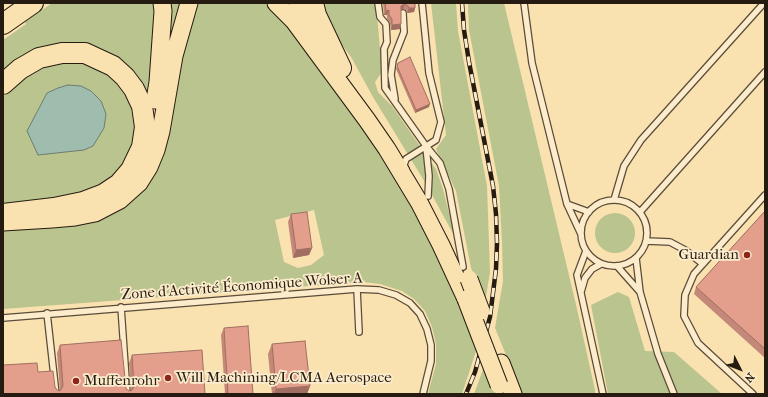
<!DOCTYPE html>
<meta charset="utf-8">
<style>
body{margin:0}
#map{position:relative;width:768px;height:397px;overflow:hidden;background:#fae1b0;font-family:"IM FELL French Canon",serif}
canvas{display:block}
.frame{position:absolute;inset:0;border:4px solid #251b11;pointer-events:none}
.north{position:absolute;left:720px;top:349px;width:40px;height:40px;-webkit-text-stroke:3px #fceccc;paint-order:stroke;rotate:132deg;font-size:11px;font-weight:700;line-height:16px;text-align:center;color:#251b11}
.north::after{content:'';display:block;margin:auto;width:14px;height:18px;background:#251b11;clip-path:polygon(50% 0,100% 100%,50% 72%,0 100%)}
</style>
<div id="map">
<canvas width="768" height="397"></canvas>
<div class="frame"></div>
<div class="north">N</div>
</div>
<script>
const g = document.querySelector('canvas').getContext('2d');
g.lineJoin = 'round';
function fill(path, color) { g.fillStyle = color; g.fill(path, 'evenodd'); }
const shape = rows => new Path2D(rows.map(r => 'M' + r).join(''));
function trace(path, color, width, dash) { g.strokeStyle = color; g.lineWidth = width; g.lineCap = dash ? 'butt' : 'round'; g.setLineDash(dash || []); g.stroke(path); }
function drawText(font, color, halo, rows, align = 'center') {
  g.font = font + ' "IM FELL French Canon",serif'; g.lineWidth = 3.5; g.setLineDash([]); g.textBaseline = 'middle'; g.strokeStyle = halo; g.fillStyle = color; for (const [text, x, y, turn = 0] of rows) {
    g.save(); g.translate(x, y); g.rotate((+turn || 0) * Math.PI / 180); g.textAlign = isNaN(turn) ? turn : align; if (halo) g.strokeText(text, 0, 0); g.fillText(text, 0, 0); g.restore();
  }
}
const green = shape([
 [52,3,153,3,155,10,148,99,83,48,3,79,3,40,26,24,25,22],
 [166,3,181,3,168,48],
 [194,3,267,3,278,14,364,122,414,205,478,345,462,394,428,394,436,364,436,344,432,327,425,311,414,299,402,291,380,284,363,282,3,309,3,227,125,203,180,52],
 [314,210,324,255,311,265,298,268,284,262,275,220],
 [319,3,376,3,382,72,375,82,378,92,392,106,436,169,443,189,455,237,426,184,373,97,351,57,335,36],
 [431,3,456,3,458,31,487,186,490,272,485,303,471,268,456,191,436,149,446,135],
 [468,3,504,3,577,309,595,390,595,394,522,394,495,328,503,281,502,242,499,186,469,30],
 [79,61,112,75,125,90,135,110,136,122,133,148,122,169,103,185,79,195,3,205,3,98,8,90,29,73,52,63],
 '595 233a20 20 0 1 1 40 0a20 20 0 1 1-40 0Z',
 [618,292,629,297,645,351,674,352,722,394,608,394,591,305],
 [485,364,497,394,474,394]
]);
const water = shape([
 [68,85,81,86,91,91,101,101,106,114,104,128,93,146,84,150,38,155,27,131,47,93,58,88,68,85]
]);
const lane = shape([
 [378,3,380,17,386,24,387,42,384,49,385,88,426,146,440,163,449,189,463,267],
 [524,3,532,63,567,204,581,234],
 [395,99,391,75,393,60,404,32,403,13],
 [426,147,429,176,428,196],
 [406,169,404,165,406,159,436,140,441,122,429,73,422,3],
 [614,200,624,166,641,140,764,3],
 '581 233a33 33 0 1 1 66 0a33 33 0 1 1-66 0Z',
 [567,204,589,212],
 [640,212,765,72],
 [647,241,670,242,685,250,703,264],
 [586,251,577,275,603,394],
 [636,258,640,292,658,354,674,394],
 [617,266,640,292],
 [357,289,359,332],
 [581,292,585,278,592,269,601,264],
 [121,307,127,394],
 [47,313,56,394],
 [3,318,357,289,379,290,396,295,410,303,420,314,427,329,431,345,431,361,423,394],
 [753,394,698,343,684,316,685,295,694,274,765,195]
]);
const primary = shape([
 [276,3,294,21,367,120,387,149,419,202,441,245,466,299],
 [298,3,319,36],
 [155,100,158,82,163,11,162,3],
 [3,222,52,219,75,217,95,213,120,200,139,183,149,167,156,150,161,131,174,56,189,3],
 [501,363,513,394]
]);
const highway = shape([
 [313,3,316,15,341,68],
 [3,24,33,3],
 [3,84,20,69,39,58,62,53,85,53,113,66,125,77,134,89,142,106,145,127,142,147,131,170,119,184,104,194,83,202,54,208,3,214]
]);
const rail = shape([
 [462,3,464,30,469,62,493,186,496,214,497,243,496,269,490,317,475,372,466,394]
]);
const primaryBridge = shape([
 [469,279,481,311],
 [466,299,499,385]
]);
const wall = shape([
 [383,3,415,3,415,8,414,12,407,13,406,10,403,9,401,10,401,24,400,29,391,30,390,23,387,19,387,15,384,15],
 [398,63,429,107,415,113,396,69],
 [765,211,765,358,694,294,696,287],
 [291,214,312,248,309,255,293,258,288,222],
 [224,328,253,394,225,394,221,335],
 [272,344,310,386,307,394,272,394,268,354],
 [60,345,126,387,126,389,130,391,131,390,129,363,132,355,205,394,3,394,38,372,55,387,57,390,60,391,57,353]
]);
const shadedWall = shape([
 [405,4,403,9,399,11,401,6],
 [409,8,415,8,414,12,407,13],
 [389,10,387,15,384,15,386,11],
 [401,24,400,29,391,30,392,25],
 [430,104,429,107,415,113,416,110],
 [312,248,309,255,293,258,296,250],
 [310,386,307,394,274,394,276,389]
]);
const building = shape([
 [385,3,415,3,415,8,409,8,408,6,405,4,401,6,401,24,392,25,392,19,389,15,389,10,386,11,385,3],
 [410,57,430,104,416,110,397,66,398,63,410,57],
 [765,211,765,349,696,287,765,211],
 [307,212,312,248,296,250,291,214,307,212],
 [248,326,253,394,228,394,224,328,248,326],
 [121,340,126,387,126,389,130,391,132,390,134,387,132,355,202,350,205,394,3,394,3,365,37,363,38,372,53,371,55,387,57,390,60,391,63,386,60,345,121,340],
 [305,341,310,386,276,389,272,344,305,341]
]);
const markers = [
 [747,255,4,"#8f2418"],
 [168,378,4,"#8f2418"],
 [76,381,4,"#8f2418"]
];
const poiNames = [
 ["Guardian",739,255,"right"],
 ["Will Machining/LCMA Aerospace",176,378],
 ["Muffenrohr",84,381]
];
const streetNames = [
 ["Zone d'Activité Économique Wolser A",242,287,-4]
];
fill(green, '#bac48e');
fill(water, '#9ebdae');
trace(water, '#6e7c6f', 1);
trace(lane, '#5a4c39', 8);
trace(primary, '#251b11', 19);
trace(highway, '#251b11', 22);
trace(lane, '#fceccc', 5.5);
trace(primary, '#fae1b0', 17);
trace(highway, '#fae1b0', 20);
trace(rail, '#251b11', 4.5);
trace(rail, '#fceccc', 3, [9]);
trace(primaryBridge, '#251b11', 19, []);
trace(primaryBridge, '#fae1b0', 17);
fill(wall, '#c48878');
fill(shadedWall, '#a06f62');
fill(building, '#e49e8c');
trace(building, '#a06f62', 1);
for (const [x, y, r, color] of markers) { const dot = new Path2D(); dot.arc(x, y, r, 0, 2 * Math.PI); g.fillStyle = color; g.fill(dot); trace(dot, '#fceccc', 1.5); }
drawText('15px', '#251b11', '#fceccc', poiNames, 'left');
drawText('15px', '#251b11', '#fceccc', streetNames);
</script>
